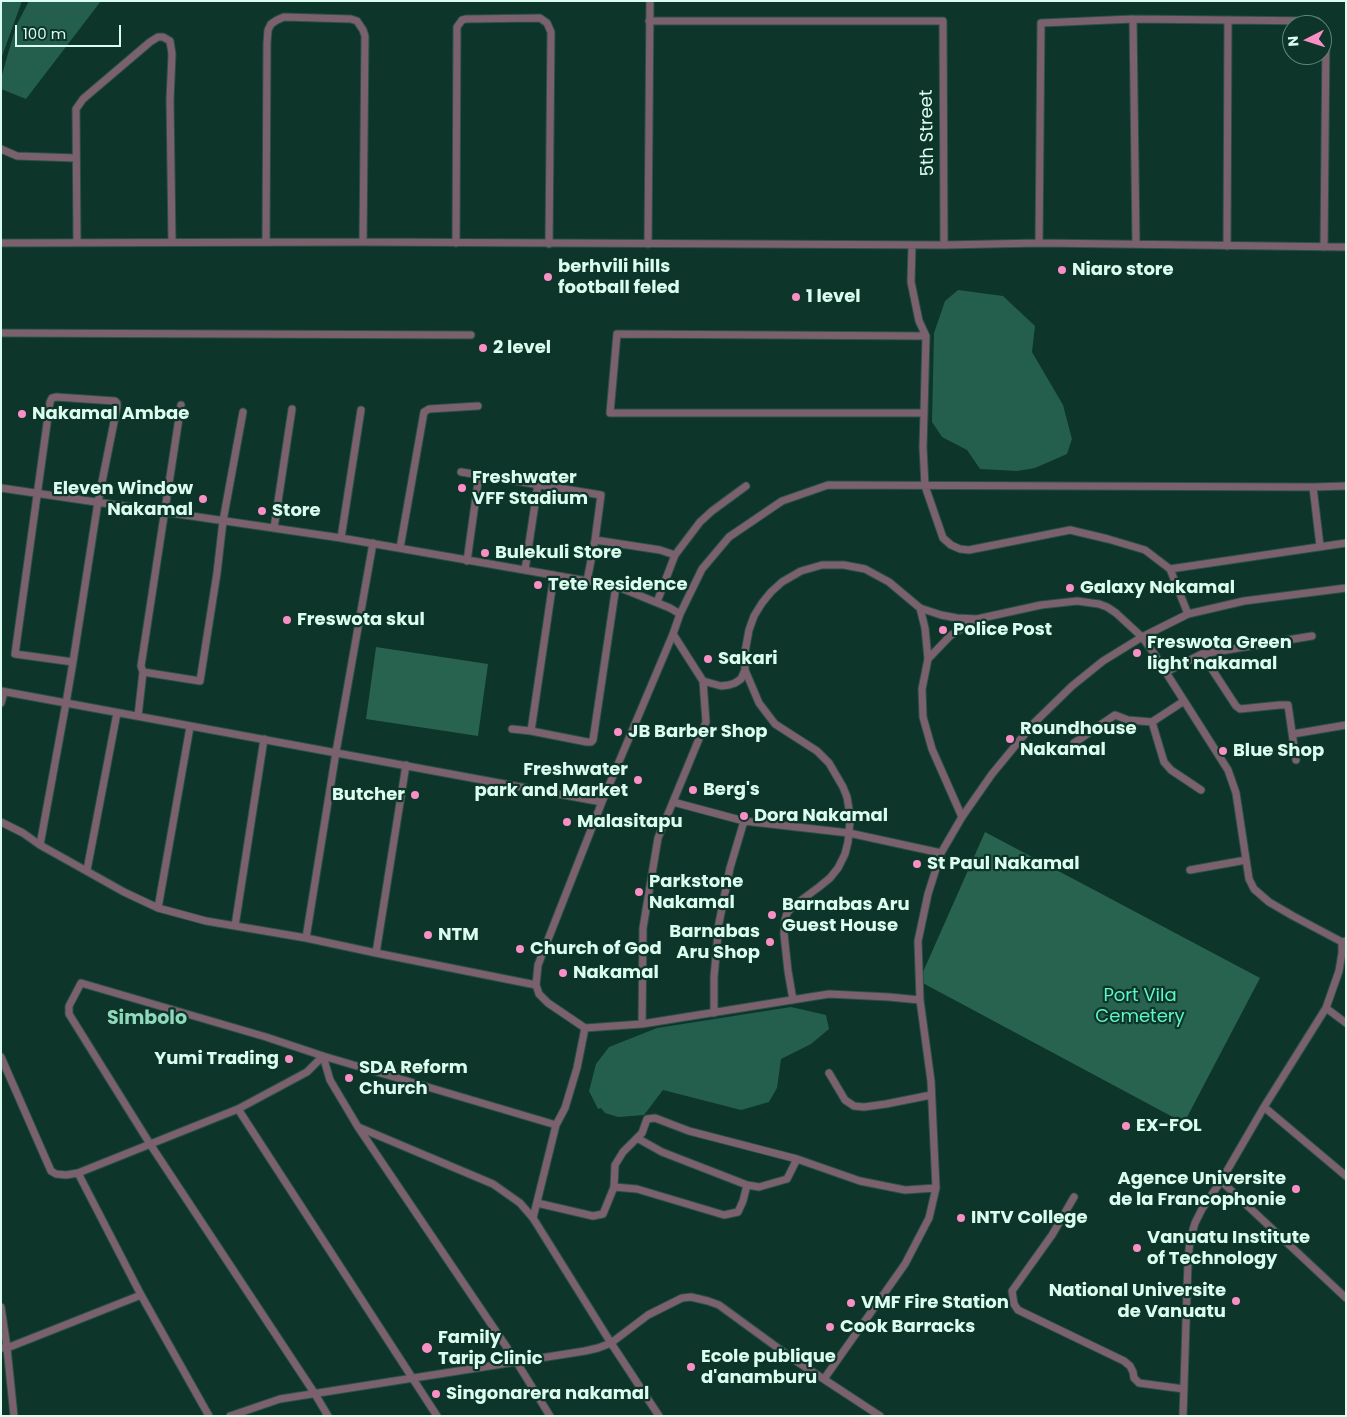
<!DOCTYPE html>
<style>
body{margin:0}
#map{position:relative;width:1347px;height:1417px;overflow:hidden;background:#0d3529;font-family:Poppins,sans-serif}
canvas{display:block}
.frame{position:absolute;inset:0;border:2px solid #dafdef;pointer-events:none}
.north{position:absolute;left:1282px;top:15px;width:50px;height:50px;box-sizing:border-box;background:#0d3529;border:1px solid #5f8578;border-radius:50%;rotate:265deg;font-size:14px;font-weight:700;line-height:20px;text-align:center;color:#dafdef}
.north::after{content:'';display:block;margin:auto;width:18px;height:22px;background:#fa8fc6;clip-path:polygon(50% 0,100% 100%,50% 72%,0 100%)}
.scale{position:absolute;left:15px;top:25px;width:106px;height:22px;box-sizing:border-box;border:2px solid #dafdef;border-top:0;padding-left:6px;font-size:15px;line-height:18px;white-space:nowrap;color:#dafdef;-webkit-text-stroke:4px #0d3529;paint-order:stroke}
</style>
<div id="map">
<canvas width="1347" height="1417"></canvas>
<div class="frame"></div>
<div class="north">N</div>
<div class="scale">100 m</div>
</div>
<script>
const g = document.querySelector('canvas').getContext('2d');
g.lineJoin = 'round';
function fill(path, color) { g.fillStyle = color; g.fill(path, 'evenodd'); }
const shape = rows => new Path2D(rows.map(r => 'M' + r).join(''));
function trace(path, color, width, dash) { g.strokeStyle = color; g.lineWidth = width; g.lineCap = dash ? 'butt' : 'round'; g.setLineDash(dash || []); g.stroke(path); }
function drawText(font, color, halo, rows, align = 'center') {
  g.font = font + ' Poppins,sans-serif'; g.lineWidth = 4.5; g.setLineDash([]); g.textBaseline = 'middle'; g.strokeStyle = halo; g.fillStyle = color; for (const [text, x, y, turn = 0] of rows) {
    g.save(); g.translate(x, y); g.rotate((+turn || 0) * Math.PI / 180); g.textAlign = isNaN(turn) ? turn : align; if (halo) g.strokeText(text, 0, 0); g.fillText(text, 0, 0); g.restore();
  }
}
const green = shape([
 [376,647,488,664,478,736,366,719],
 [985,832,1260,978,1184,1123,919,981]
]);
const forest = shape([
 [1,1,22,1,1,59],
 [29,1,101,1,26,99,1,89,1,78,16,26],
 [958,290,1003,296,1035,326,1032,352,1063,405,1072,439,1067,454,1035,468,1017,471,980,469,967,450,942,437,932,422,934,333,945,301],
 [791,1007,826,1015,829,1029,811,1044,781,1059,777,1088,769,1102,741,1110,663,1090,644,1115,618,1117,605,1113,601,1108,598,1109,589,1091,596,1064,609,1047,657,1028]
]);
const minor = shape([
 [1133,19,1136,244],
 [649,21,943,21,944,245],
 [1322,30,1326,37,1324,247],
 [1,149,17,156,76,158],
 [77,242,76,109,83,99,150,42,158,37,163,37,170,41,172,54,170,100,172,242],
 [266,242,267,43,268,30,271,24,277,20,284,17,351,19,357,21,363,30,365,36,363,242],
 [1,243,363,242,944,245,1039,243,1346,247],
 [456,243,457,27,462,20,466,19,540,18,547,23,551,32,549,244],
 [1039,243,1041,23,1133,19,1317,21,1319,25],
 [648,244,650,1],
 [912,245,911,282,919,321,926,336],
 [1227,246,1228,20],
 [1,333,471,335],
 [924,413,610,413,617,334,926,336,924,413,923,447,925,486,943,538,951,545,960,549,969,550,1070,530,1108,539,1145,550,1170,569,1188,614],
 [461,472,601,495,595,540,587,581],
 [1313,487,1320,546],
 [1,488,341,538,616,586,670,608,680,614],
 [274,528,292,409],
 [341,538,361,410],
 [595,540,660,550,675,555,657,602],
 [400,548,424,412,429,409,478,406],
 [675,555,700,522,712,511,746,486],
 [467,561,479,475],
 [1170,569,1346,543],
 [525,570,538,484],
 [920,608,925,628,928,659,922,689,923,717,932,749,962,817],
 [1202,654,1236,706,1240,709,1280,705,1288,705,1296,760],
 [928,659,950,636,976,619],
 [143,672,200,681,217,573,223,521,243,412],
 [1166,672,1202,654,1312,636],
 [703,681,721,686,729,685,735,683,741,679,745,670],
 [1,691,602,802],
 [1,703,4,692],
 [138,716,143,672,141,666,181,405],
 [1152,722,1164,762,1171,770,1201,790],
 [512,729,531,731,587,742,591,742,593,740,616,586],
 [531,731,554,575],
 [1293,734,1346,725],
 [1074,743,1115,715,1128,720,1152,722,1184,701],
 [673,802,744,821,730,868,719,923,714,977,714,1013],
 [744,821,849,833,941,853],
 [1,822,23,833,40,845,124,892,158,908,206,921,306,938,376,953,406,765],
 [40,845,66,703,73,662,98,502,117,407,117,403,115,401,56,397,52,398,50,402,15,654,73,662],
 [87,870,117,713],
 [1190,870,1246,860],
 [158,908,190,727],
 [235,926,264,739],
 [306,938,336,752,373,543],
 [1346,941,1342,942,1342,953,1339,971,1326,1008,1346,1023],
 [376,953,536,985],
 [793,1000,788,971,784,934,785,920,787,913,792,907,819,887,830,878,838,868,845,854,848,842,850,821,849,809,847,797,843,787,829,763,817,751,775,724,759,703,745,670,745,652,749,630,754,616,762,603,771,592,782,582,801,571,822,565,844,565,865,569,889,582,920,608,941,615,957,618,977,619,1041,605,1077,601,1099,604,1107,607,1116,613,1142,637,1153,652,1228,770,1236,793,1249,879,1254,889,1269,902,1293,916,1342,942],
 [920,1000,889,997,829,994,642,1024,585,1028,548,1003,539,994,536,985,538,965,602,802,673,634,680,614,702,569,729,537,782,501,828,485,1313,487,1346,486],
 [642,1024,643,928,658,838,706,722,703,681,673,634],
 [323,1056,330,1080,358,1127,516,1361,550,1416],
 [1,1057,51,1171,56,1174,66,1175,78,1173,238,1109,307,1072,323,1056],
 [829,1073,845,1100,854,1106,864,1107,886,1104,931,1095],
 [1264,1107,1346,1176],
 [238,1109,437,1416],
 [358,1127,493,1184,520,1203,533,1218,611,1343,659,1416],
 [637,1138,662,1152,747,1185,759,1187,787,1179,797,1159],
 [78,1173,141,1295,209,1416],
 [1221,1181,1346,1298],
 [614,1187,637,1189,724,1215,738,1212,743,1201,747,1185],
 [1074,1197,1052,1235,1012,1291,1014,1304,1018,1310,1124,1361,1130,1366,1133,1372,1134,1378,1139,1383,1184,1389],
 [537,1203,593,1216,603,1214,614,1187,615,1165,623,1152,642,1133,647,1119,655,1118,689,1131,797,1159,860,1181,905,1190,936,1188],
 [533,1218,556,1125,565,1108,577,1068,585,1028],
 [1,1307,7,1348,14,1416],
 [1,1348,7,1348,141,1295],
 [824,1379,905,1264,929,1218,936,1188,931,1081,920,1000,918,941,928,894,941,853,962,817,992,774,1034,723,1072,686,1103,661,1142,637,1188,614,1244,601,1346,588],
 [230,1416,280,1399,585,1351,598,1348,611,1343,648,1315,682,1298,691,1297,708,1301,719,1305,793,1359,880,1416],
 [328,1416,315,1394,150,1144,69,1014,69,1006,81,983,266,1037,323,1056,556,1125],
 [1183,1416,1188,1261,1190,1240,1195,1223,1202,1209,1221,1181,1264,1107,1326,1008]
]);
const markers = [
 [1062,270,5,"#fa8fc6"],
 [548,277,5,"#fa8fc6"],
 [796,297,5,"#fa8fc6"],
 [483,348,5,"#fa8fc6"],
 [22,414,5,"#fa8fc6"],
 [462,488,5,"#fa8fc6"],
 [203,499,5,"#fa8fc6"],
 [262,511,5,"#fa8fc6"],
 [485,553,5,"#fa8fc6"],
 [538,585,5,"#fa8fc6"],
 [1070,588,5,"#fa8fc6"],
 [287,620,5,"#fa8fc6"],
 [943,630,5,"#fa8fc6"],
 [1137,653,5,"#fa8fc6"],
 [708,659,5,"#fa8fc6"],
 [618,732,5,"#fa8fc6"],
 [1010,739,5,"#fa8fc6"],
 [1223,751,5,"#fa8fc6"],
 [638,780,5,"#fa8fc6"],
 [693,790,5,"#fa8fc6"],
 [415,795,5,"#fa8fc6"],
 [744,816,5,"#fa8fc6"],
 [567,822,5,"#fa8fc6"],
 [917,864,5,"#fa8fc6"],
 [639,892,5,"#fa8fc6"],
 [772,915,5,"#fa8fc6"],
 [428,935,5,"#fa8fc6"],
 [770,942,5,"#fa8fc6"],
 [520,949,5,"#fa8fc6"],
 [563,973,5,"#fa8fc6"],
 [289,1059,5,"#fa8fc6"],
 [349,1078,5,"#fa8fc6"],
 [1126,1126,5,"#fa8fc6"],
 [1296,1189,5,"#fa8fc6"],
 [961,1218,5,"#fa8fc6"],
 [1137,1248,5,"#fa8fc6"],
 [1236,1301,5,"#fa8fc6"],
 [851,1303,5,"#fa8fc6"],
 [830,1327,5,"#fa8fc6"],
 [427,1348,6,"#fa8fc6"],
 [691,1367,5,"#fa8fc6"],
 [436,1394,5,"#fa8fc6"]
];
const streetNames = [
 ["5th Street",928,133,-91]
];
const poiNames = [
 ["berhvili hills",558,267],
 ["football feled",558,288],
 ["Niaro store",1072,270],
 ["1 level",806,297],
 ["2 level",493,348],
 ["Nakamal Ambae",32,414],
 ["Freshwater",472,478],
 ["VFF Stadium",472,499],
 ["Eleven Window",193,489,"right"],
 ["Nakamal",193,510,"right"],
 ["Store",272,511],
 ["Bulekuli Store",495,553],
 ["Tete Residence",548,585],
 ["Galaxy Nakamal",1080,588],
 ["Freswota skul",297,620],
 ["Police Post",953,630],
 ["Freswota Green",1147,643],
 ["light nakamal",1147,664],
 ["Sakari",718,659],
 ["Roundhouse",1020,729],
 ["Nakamal",1020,750],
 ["JB Barber Shop",628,732],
 ["Blue Shop",1233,751],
 ["Freshwater",628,770,"right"],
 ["park and Market",628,791,"right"],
 ["Berg's",703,790],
 ["Butcher",405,795,"right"],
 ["Dora Nakamal",754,816],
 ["Malasitapu",577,822],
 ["St Paul Nakamal",927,864],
 ["Parkstone",649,882],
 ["Nakamal",649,903],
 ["Barnabas Aru",782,905],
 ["Guest House",782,926],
 ["Barnabas",760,932,"right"],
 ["Aru Shop",760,953,"right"],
 ["NTM",438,935],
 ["Church of God",530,949],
 ["Nakamal",573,973],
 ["Yumi Trading",279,1059,"right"],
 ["SDA Reform",359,1068],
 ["Church",359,1089],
 ["EX-FOL",1136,1126],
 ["Agence Universite",1286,1179,"right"],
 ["de la Francophonie",1286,1200,"right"],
 ["INTV College",971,1218],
 ["Vanuatu Institute",1147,1238],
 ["of Technology",1147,1259],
 ["National Universite",1226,1291,"right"],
 ["de Vanuatu",1226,1312,"right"],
 ["VMF Fire Station",861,1303],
 ["Cook Barracks",840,1327],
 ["Family",438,1338],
 ["Tarip Clinic",438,1359],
 ["Ecole publique",701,1357],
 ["d'anamburu",701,1378],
 ["Singonarera nakamal",446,1394]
];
const parkNames = [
 ["Port Vila",1140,996],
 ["Cemetery",1140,1017]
];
const neighbourhoodNames = [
 ["Simbolo",147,1019]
];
fill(green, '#28634f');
fill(forest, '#235f4c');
trace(minor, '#2a5145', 9);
trace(minor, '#7b616d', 7);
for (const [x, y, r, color] of markers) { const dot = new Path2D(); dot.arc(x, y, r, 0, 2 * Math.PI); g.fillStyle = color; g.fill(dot); trace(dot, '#0d3529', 2); }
drawText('18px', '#dafdef', '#0d3529', streetNames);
drawText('bold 18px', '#dafdef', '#0d3529', poiNames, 'left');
drawText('18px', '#5ef7c7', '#0d3529', parkNames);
drawText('bold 19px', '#8fd8bc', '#0d3529', neighbourhoodNames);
</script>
